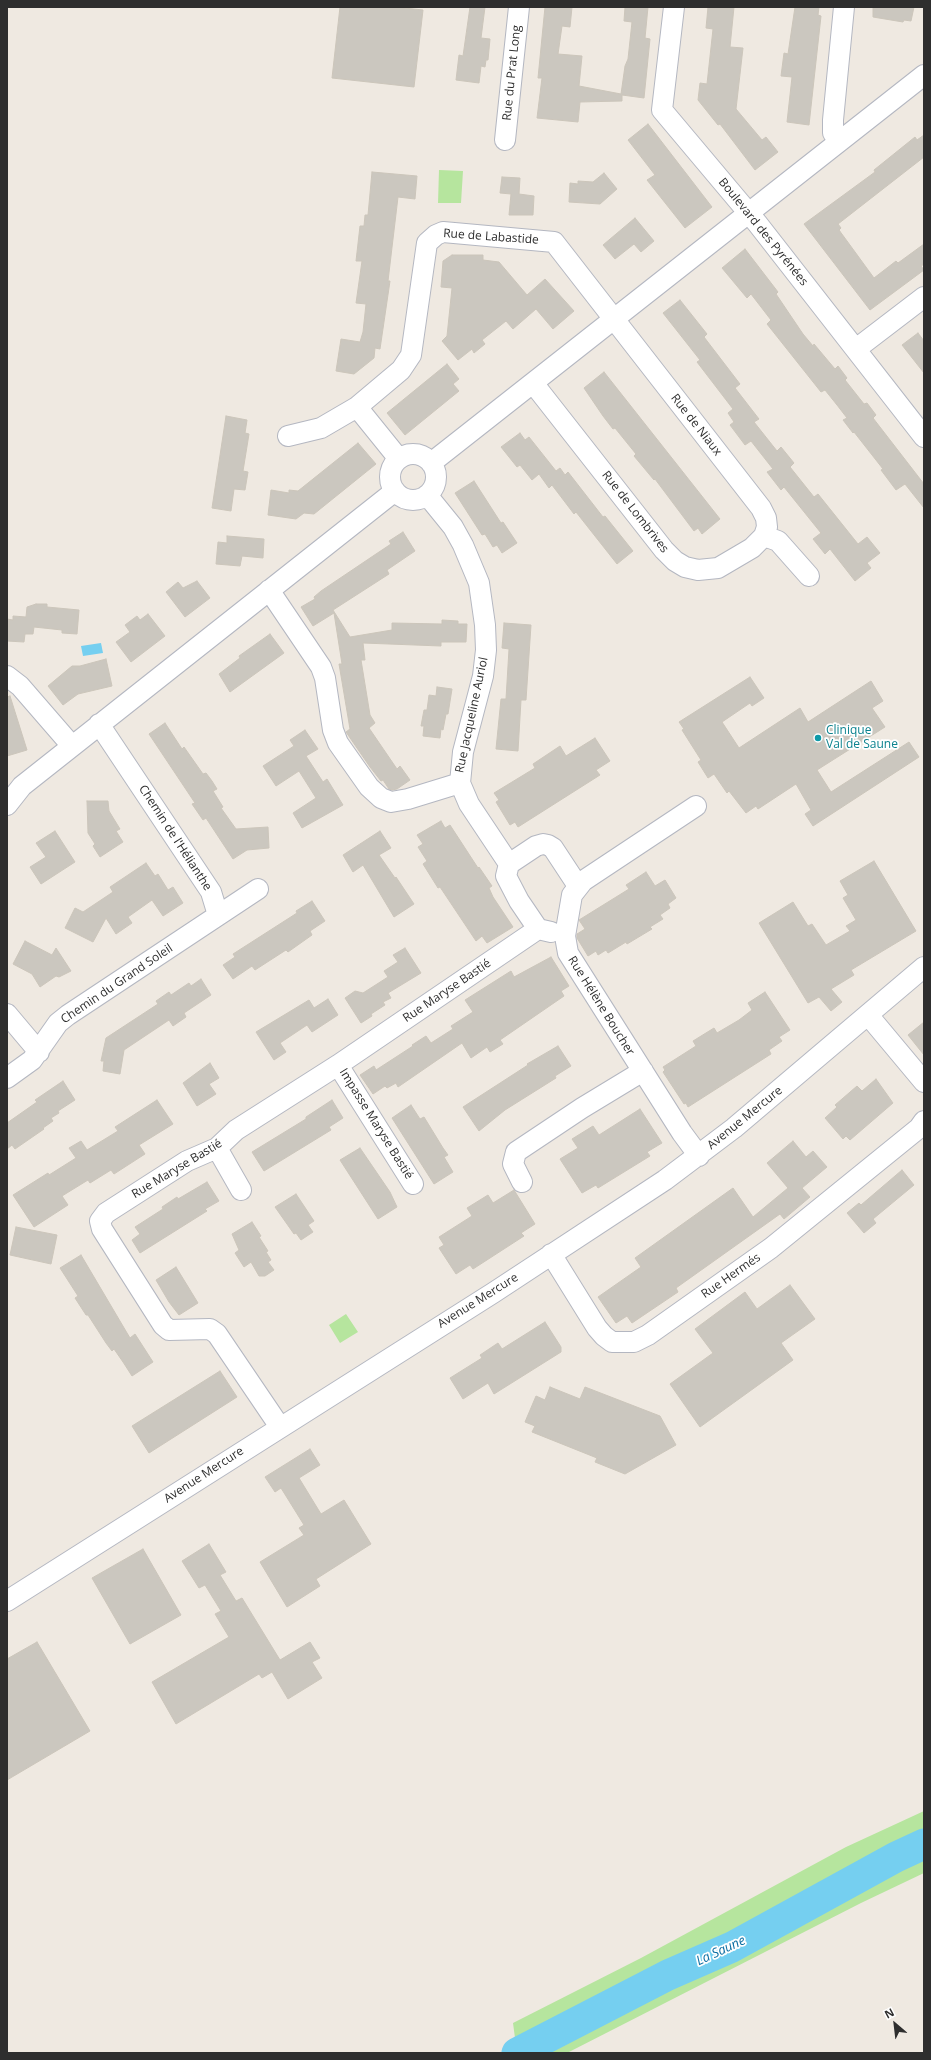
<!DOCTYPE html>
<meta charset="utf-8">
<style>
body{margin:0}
#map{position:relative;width:931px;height:2060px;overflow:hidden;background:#efe9e1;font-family:"Open Sans",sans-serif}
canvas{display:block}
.frame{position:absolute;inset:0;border:8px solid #2e2e2e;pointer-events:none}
.north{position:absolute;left:875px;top:2004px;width:40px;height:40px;-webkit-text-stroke:3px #fff;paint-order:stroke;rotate:332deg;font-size:11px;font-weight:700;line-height:16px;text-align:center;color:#2e2e2e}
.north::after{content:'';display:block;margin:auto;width:14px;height:18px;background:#2e2e2e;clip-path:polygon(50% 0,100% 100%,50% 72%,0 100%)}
</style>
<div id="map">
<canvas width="931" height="2060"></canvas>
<div class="frame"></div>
<div class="north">N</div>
</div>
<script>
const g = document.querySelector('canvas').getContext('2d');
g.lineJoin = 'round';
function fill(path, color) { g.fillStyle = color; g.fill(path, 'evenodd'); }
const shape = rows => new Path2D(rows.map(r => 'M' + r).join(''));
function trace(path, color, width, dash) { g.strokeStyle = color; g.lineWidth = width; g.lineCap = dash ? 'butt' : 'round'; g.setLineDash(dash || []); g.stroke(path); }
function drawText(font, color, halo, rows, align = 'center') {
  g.font = font + ' "Open Sans",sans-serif'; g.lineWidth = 3.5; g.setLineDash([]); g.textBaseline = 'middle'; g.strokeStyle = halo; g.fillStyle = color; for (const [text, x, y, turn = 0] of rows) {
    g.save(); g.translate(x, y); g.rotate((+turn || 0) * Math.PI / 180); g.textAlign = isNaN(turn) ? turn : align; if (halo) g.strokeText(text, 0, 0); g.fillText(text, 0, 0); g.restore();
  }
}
const green = shape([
 [439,170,463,171,461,203,438,203],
 [346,1314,358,1332,340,1343,329,1325],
 [924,1811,924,1873,861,1903,567,2053,517,2053,513,2023,641,1958,846,1847]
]);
const water = shape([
 [101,643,103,653,83,656,81,646]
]);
const river = shape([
 [517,2053,668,1975,732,1947,896,1857,924,1844]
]);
const building = shape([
 [340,7,395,7,423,10,414,87,332,78,340,7],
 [470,7,485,7,481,38,490,39,488,60,486,60,485,67,481,66,479,83,456,80,459,55,463,56,470,7],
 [545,7,572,7,570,27,562,26,558,54,582,56,579,86,621,94,625,66,628,59,632,22,624,21,625,7,648,7,645,38,650,39,644,98,622,95,622,101,580,102,578,122,537,118,542,78,538,78,545,7],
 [708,7,734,7,730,47,743,48,736,109,762,140,766,137,778,152,755,170,720,124,718,125,698,100,700,83,707,84,713,29,706,28,708,7],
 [795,7,819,7,818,15,821,16,809,125,787,122,792,77,781,76,784,53,788,54,795,7],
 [873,7,914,7,911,21,904,20,903,22,873,17,873,7],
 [648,124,712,207,685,228,647,180,655,175,628,140,648,124],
 [924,135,924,157,838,224,841,228,839,230,874,278,896,261,898,263,924,244,924,264,921,266,924,270,870,310,804,224,875,172,874,170,915,137,917,140,924,135],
 [372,172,417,176,415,199,398,197,388,281,390,281,380,349,375,348,374,358,354,374,336,371,341,339,360,342,363,332,366,304,356,303,362,261,356,261,360,226,364,226,365,215,368,215,372,172],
 [604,173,617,189,600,204,569,202,570,183,578,184,578,181,593,182,604,173],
 [502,177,520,178,519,194,534,196,533,215,509,215,511,194,500,193,502,177],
 [635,218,654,241,641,252,634,244,615,259,603,245,635,218],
 [745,249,778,292,776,294,803,334,813,346,814,344,835,369,838,366,847,378,845,380,864,404,867,403,876,415,873,418,924,484,924,508,905,484,896,490,881,470,883,469,854,432,853,433,843,420,847,418,837,405,825,390,821,392,767,324,771,320,751,294,747,298,722,268,745,249],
 [452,255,483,255,483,260,499,262,527,295,545,279,574,311,553,329,536,309,513,329,506,321,482,340,485,344,474,353,472,349,458,360,442,341,447,336,452,288,441,287,443,261,452,255],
 [680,300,707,334,704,337,740,384,735,388,759,419,754,422,777,451,781,447,794,463,790,467,814,497,818,494,858,544,867,537,880,553,867,563,871,568,855,581,830,549,825,554,813,539,821,533,784,487,781,490,767,472,773,469,751,441,745,445,730,425,734,422,728,413,733,409,697,362,700,360,663,313,680,300],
 [918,333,924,341,924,373,902,345,918,333],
 [447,364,459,379,453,384,459,391,405,435,387,413,447,364],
 [604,372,720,519,702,534,698,528,694,531,655,479,654,480,634,456,636,454,615,428,613,429,603,416,584,388,604,372],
 [226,416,247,420,245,433,249,434,243,471,248,472,245,490,234,489,231,511,212,508,226,416],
 [520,433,525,440,529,437,556,471,560,468,565,475,568,472,603,517,605,516,633,551,617,564,576,512,574,514,552,485,549,488,539,474,532,480,520,465,517,467,501,447,520,433],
 [358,443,376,464,314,514,304,513,296,519,268,515,271,490,289,493,289,490,298,491,358,443],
 [474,481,501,523,503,522,517,543,502,553,497,545,493,547,485,534,482,535,455,493,474,481],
 [403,532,415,551,387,570,389,574,333,610,350,637,392,630,392,623,442,624,442,620,458,621,458,624,467,624,466,642,441,642,441,646,363,643,365,660,361,660,370,715,375,723,369,728,397,769,400,766,410,780,397,789,392,790,389,789,383,780,381,781,370,767,346,732,350,729,339,664,342,664,334,613,313,626,301,607,315,599,314,597,321,591,376,554,391,544,389,541,403,532],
 [227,536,264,539,263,558,242,556,240,566,216,564,218,542,227,543,227,536],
 [197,581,210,598,185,617,166,592,178,582,183,588,197,581],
 [36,604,47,604,47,607,79,610,77,634,62,633,62,630,34,627,33,634,25,634,24,642,7,641,7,619,13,620,13,616,26,617,27,607,36,604],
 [148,614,165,636,131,662,116,642,130,632,125,625,137,616,140,620,148,614],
 [504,623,531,625,526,700,521,700,518,751,496,749,501,699,506,699,509,649,502,648,504,623],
 [270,634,284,653,230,692,219,674,240,658,239,656,270,634],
 [106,659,112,686,78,694,63,705,48,686,72,666,80,666,106,659],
 [750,677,764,698,752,706,750,703,722,722,739,748,800,708,808,722,871,681,883,701,872,708,885,727,817,770,831,792,909,742,919,757,813,826,805,814,811,810,796,784,758,809,756,806,746,813,729,791,727,793,714,774,708,778,698,762,701,760,682,730,684,729,679,722,750,677],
 [437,687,452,689,448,714,446,714,443,730,441,729,440,738,423,736,424,726,421,726,424,710,427,710,429,695,436,696,437,687],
 [10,696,27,750,7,756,7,697,10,696],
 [165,723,182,749,184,747,203,774,206,773,212,781,217,789,213,791,223,807,221,808,236,829,268,827,269,848,247,850,233,859,206,818,203,820,192,804,195,803,149,734,165,723],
 [305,730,318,749,306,756,323,782,327,779,343,805,302,828,293,813,316,798,299,771,276,786,263,766,294,746,290,740,305,730],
 [595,738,610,761,596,770,600,775,518,827,515,822,510,825,496,802,499,800,494,793,535,768,533,764,560,746,566,756,595,738],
 [87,801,108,801,109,811,120,829,116,831,123,842,100,857,93,846,95,844,88,833,87,801],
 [441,821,445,828,450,825,478,868,479,867,492,886,489,888,493,897,513,927,487,943,482,936,476,941,440,887,438,888,423,864,427,861,418,847,423,844,417,835,441,821],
 [55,831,75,862,41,884,30,867,46,857,36,843,55,831],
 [380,831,391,848,379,855,395,878,396,877,414,904,394,917,363,865,353,872,343,855,380,831],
 [874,861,916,931,851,970,854,975,831,989,842,1002,831,1011,819,997,808,1003,759,923,793,902,808,926,812,924,826,945,850,931,846,926,856,920,843,898,848,895,840,881,874,861],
 [146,863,155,876,158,874,168,890,173,887,183,903,163,916,152,900,128,917,132,923,116,934,106,918,93,942,65,928,75,908,83,912,113,892,110,887,146,863],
 [646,872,655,886,665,880,676,898,668,904,670,908,660,915,663,919,650,927,652,929,627,944,626,942,608,953,606,950,598,955,596,951,588,956,577,938,577,934,585,929,579,920,629,889,626,885,646,872],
 [312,901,325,921,310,931,312,935,288,952,286,950,255,970,252,966,233,979,223,965,235,957,233,954,297,913,296,911,312,901],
 [25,941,52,955,56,948,71,971,59,977,56,976,40,987,32,974,13,964,25,941],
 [405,948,421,973,388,993,391,998,383,1002,385,1005,371,1014,372,1016,361,1023,345,998,355,991,363,993,388,977,384,971,398,962,393,955,405,948],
 [551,957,569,986,561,991,564,996,500,1040,503,1044,490,1052,487,1047,471,1058,462,1043,398,1087,396,1083,387,1088,385,1086,373,1094,360,1075,374,1066,376,1070,413,1046,412,1045,426,1036,431,1043,453,1029,451,1026,473,1012,465,1000,511,971,514,977,551,957],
 [201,979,211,995,184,1013,186,1017,173,1026,169,1020,124,1050,120,1074,103,1071,104,1061,101,1061,106,1038,158,1004,156,1001,169,992,171,995,189,983,191,986,201,979],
 [765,992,790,1030,779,1037,782,1041,769,1050,771,1054,688,1107,686,1103,684,1104,663,1072,665,1070,663,1067,696,1046,693,1041,714,1028,717,1033,739,1020,752,1010,748,1003,765,992],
 [328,999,338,1015,312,1032,307,1025,280,1043,286,1052,274,1060,256,1032,309,1000,314,1008,328,999],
 [924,1022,924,1055,908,1035,924,1022],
 [558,1046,571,1066,555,1076,556,1078,505,1110,479,1131,463,1107,528,1065,527,1064,558,1046],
 [210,1063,219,1078,209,1084,216,1094,197,1106,183,1083,210,1063],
 [876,1079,893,1103,850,1140,846,1136,843,1139,825,1118,837,1107,835,1105,857,1086,862,1091,876,1079],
 [63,1081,75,1100,58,1111,59,1113,51,1118,53,1121,43,1128,44,1129,15,1149,12,1145,7,1149,7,1123,37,1102,35,1100,63,1081],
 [157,1100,173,1124,139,1145,145,1154,114,1174,111,1170,90,1183,88,1180,62,1196,68,1205,34,1227,13,1195,48,1173,49,1175,76,1158,69,1148,81,1141,87,1150,118,1131,115,1127,157,1100],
 [332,1100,343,1118,329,1127,331,1130,264,1171,252,1152,306,1119,306,1117,332,1100],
 [411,1105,420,1119,424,1117,443,1148,448,1155,444,1157,453,1172,434,1184,392,1118,411,1105],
 [640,1109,662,1143,647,1152,650,1156,598,1188,596,1185,582,1193,560,1159,578,1148,572,1139,593,1126,599,1135,640,1109],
 [793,1141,806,1157,813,1151,827,1167,802,1188,810,1197,784,1219,780,1214,676,1288,678,1292,632,1323,627,1316,616,1323,598,1297,641,1267,635,1258,733,1188,753,1217,788,1188,767,1163,793,1141],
 [360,1148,390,1192,397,1207,378,1219,340,1160,360,1148],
 [902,1170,914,1185,873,1219,876,1223,864,1233,847,1213,859,1203,861,1205,902,1170],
 [207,1182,219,1201,205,1209,207,1211,140,1253,132,1240,140,1234,135,1227,163,1209,162,1207,177,1197,178,1199,207,1182],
 [514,1190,535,1224,521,1233,524,1236,473,1269,470,1265,456,1274,439,1248,444,1245,439,1237,472,1216,467,1208,488,1195,493,1203,514,1190],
 [296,1194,314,1221,308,1225,313,1232,301,1240,296,1233,294,1234,275,1207,296,1194],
 [252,1222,261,1236,259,1237,268,1251,266,1252,271,1260,268,1262,274,1270,265,1276,259,1276,251,1262,244,1267,235,1253,239,1250,232,1234,252,1222],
 [16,1227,57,1235,51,1264,10,1255,16,1227],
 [81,1255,130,1338,135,1334,153,1362,132,1376,123,1362,114,1349,112,1351,106,1343,88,1315,86,1315,75,1298,78,1296,60,1268,81,1255],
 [176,1267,198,1303,179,1315,169,1302,156,1280,176,1267],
 [790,1285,815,1319,781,1343,793,1360,700,1427,670,1384,713,1353,695,1329,745,1292,757,1309,790,1285],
 [545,1322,561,1347,561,1352,494,1394,488,1383,463,1399,450,1378,482,1358,480,1355,498,1343,502,1349,545,1322],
 [220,1371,237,1397,149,1453,132,1426,220,1371],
 [550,1387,580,1399,585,1387,660,1416,676,1445,625,1474,595,1462,597,1458,532,1432,535,1426,525,1422,536,1396,545,1400,550,1387],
 [310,1449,320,1465,299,1478,321,1514,344,1500,371,1544,316,1579,320,1586,287,1607,260,1562,304,1535,299,1528,304,1525,281,1488,275,1492,265,1477,310,1449],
 [209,1544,226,1572,220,1575,236,1601,242,1598,280,1660,310,1642,320,1658,312,1662,322,1678,288,1699,272,1672,262,1678,259,1674,176,1724,152,1682,229,1637,215,1614,221,1611,205,1585,199,1588,182,1561,209,1544],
 [143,1549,181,1615,130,1644,92,1578,143,1549],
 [37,1642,90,1731,7,1780,7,1659,37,1642]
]);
const minor = shape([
 [674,7,662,110,757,223,924,437],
 [505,140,519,7],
 [839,141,833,133,833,120,844,7],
 [856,349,924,297],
 [288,436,321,428,357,407],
 '390 477a23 23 0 1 1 46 0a23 23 0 1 1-46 0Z',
 [399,459,357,407,401,370,411,355,427,243,436,235,443,232,554,242,761,508,766,518,767,527,764,536,752,548,718,568,698,570,685,567,675,561,664,550,533,383],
 [431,463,924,75],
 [427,495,453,527,463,545,479,583,485,625,486,650,483,676,463,752,460,783,469,804,509,864],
 [764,536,778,541,809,576],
 [269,590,321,667,325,678,333,730,338,743,369,787,381,798,391,802,408,799,460,783],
 [7,676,20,686,72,746],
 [99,724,211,892,218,915],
 [7,805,22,786,395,491],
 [696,806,583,881,572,895,565,936,568,953,682,1133,699,1156],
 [551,932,538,929,519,901,506,876,509,864,536,846,543,844,548,845,553,848,578,886],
 [7,1014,39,1052],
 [868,1015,924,1082],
 [338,1065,413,1184],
 [7,1078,32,1060,58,1023,68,1015,258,889],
 [217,1148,241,1190],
 [522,1182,513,1164,516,1152,582,1108,643,1071],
 [551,1254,597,1328,604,1336,612,1342,634,1342,648,1335,771,1248,919,1128,924,1121],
 [280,1427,217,1334,210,1329,169,1330,163,1325,102,1229,100,1221,106,1213,187,1161,217,1148,236,1130,338,1065,538,929],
 [7,1601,493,1293,665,1180,734,1128,924,967]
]);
const markers = [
 [818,738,4,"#0f9aa8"]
];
const streetNames = [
 ["Rue du Prat Long",512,73,-84],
 ["Boulevard des Pyrénées",763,232,51],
 ["Rue de Labastide",491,237,4],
 ["Rue de Niaux",696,425,52],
 ["Rue de Lombrives",635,512,52],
 ["Rue Jacqueline Auriol",472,715,-78],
 ["Chemin de l'Hélianthe",175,838,57],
 ["Chemin du Grand Soleil",117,984,-34],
 ["Rue Maryse Bastié",447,991,-34],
 ["Rue Hélène Boucher",601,1006,58],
 ["Avenue Mercure",745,1118,-39],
 ["Impasse Maryse Bastié",376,1124,58],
 ["Rue Maryse Bastié",177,1169,-31],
 ["Rue Hermés",731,1276,-35],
 ["Avenue Mercure",478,1301,-32],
 ["Avenue Mercure",204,1475,-33]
];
const cultureNames = [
 ["Clinique",826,731],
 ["Val de Saune",826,745]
];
const waterNames = [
 ["La Saune",721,1951,-25]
];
fill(green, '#b6e59e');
fill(water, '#75cff0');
trace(river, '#75cff0', 31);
fill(building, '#cbc7bf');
trace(building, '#cbc5ba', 1);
trace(minor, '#b4b7c1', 22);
trace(minor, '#fff', 20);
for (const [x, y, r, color] of markers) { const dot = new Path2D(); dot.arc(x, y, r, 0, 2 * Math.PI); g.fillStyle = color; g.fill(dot); trace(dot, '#fff', 1.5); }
drawText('12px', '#2e2e2e', '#fff', streetNames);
drawText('12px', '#0d838f', '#fff', cultureNames, 'left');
drawText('italic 13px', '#0d6fa3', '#fff', waterNames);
</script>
